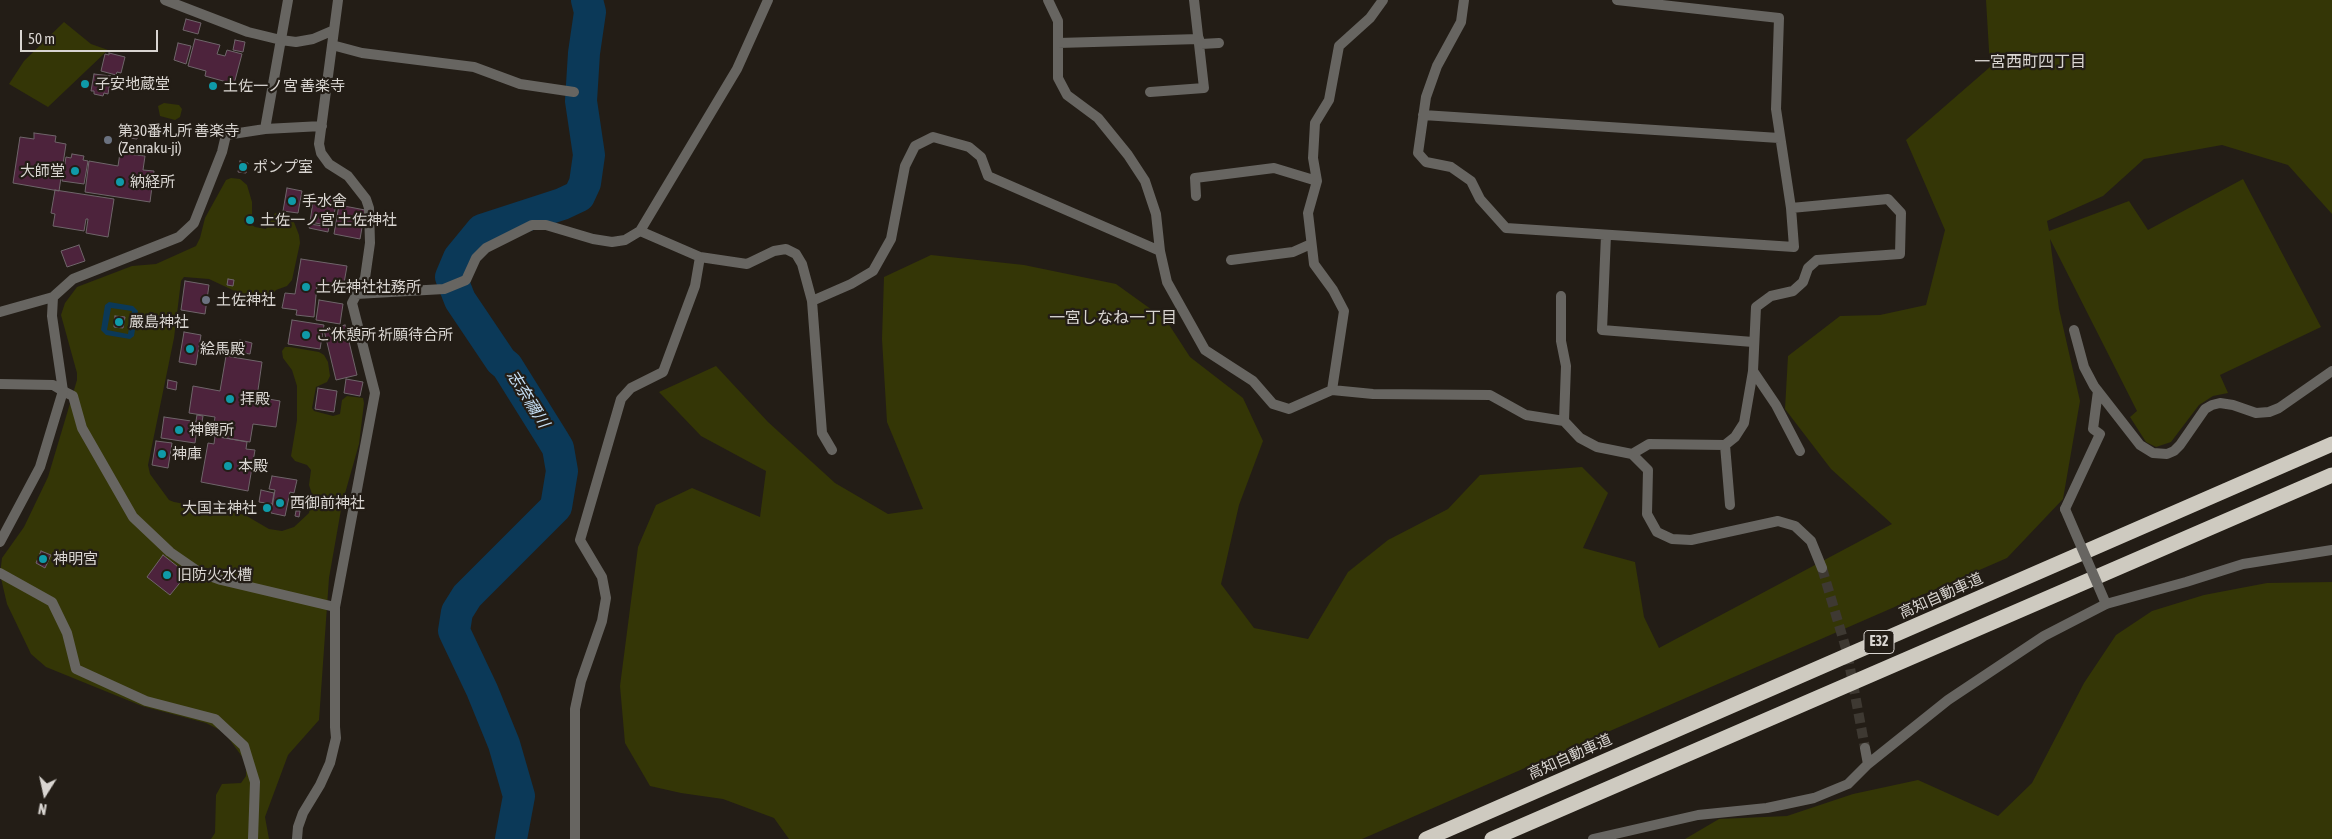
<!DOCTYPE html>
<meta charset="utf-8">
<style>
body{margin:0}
#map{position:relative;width:2332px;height:839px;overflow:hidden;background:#231d16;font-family:"Asap Condensed",sans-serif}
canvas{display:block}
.north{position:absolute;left:20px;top:769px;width:50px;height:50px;-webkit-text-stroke:4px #231d16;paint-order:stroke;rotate:190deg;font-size:14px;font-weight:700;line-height:20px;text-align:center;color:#d9d5d1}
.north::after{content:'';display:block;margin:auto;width:18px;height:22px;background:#d9d5d1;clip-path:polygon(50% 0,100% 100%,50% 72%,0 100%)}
.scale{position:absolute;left:20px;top:30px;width:138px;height:22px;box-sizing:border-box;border:2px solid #d9d5d1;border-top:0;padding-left:6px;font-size:15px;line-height:18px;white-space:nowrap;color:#d9d5d1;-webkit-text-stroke:4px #231d16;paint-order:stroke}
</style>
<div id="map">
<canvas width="2332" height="839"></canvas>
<div class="north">N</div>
<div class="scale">50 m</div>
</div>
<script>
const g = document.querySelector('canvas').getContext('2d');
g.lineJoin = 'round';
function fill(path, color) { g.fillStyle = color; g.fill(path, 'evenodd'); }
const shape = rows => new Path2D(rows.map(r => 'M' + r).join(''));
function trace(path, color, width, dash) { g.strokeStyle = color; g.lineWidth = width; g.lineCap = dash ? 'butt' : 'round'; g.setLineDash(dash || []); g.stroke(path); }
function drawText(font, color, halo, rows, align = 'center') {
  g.font = font + ' "Asap Condensed","Noto Sans JP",sans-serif'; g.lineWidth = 4.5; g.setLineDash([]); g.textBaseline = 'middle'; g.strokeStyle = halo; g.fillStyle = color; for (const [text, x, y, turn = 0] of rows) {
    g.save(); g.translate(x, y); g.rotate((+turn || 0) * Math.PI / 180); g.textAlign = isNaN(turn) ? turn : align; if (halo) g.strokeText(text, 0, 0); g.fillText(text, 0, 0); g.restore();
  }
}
const green = shape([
 [1986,0,2332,0,2332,214,2288,165,2222,145,2144,159,2103,196,2047,221,2049,231,2129,201,2148,230,2243,179,2321,327,2220,375,2228,393,2213,396,2199,405,2171,442,2156,447,2146,442,2130,417,2137,411,2050,239,2059,309,2080,401,2063,499,2007,558,1362,839,789,839,774,818,723,799,681,793,650,786,625,743,620,686,638,547,656,505,692,488,760,517,766,471,701,436,659,392,716,366,768,422,835,483,888,514,923,509,887,422,882,339,884,277,931,255,1024,265,1116,284,1166,320,1190,357,1243,398,1263,441,1239,505,1221,584,1254,628,1308,639,1348,572,1388,540,1448,509,1480,475,1582,467,1608,493,1583,548,1635,562,1644,617,1659,648,1892,524,1831,469,1785,409,1788,356,1840,316,1880,315,1926,305,1945,230,1906,140,1990,67],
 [64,22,91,44,108,50,48,107,9,84,24,61],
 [164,103,179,105,182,109,180,117,175,120,160,116,158,106],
 [231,178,240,179,247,185,252,202,252,225,255,227,266,229,275,213,292,217,299,235,300,243,292,280,287,286,276,290,270,297,239,293,209,279,184,277,181,281,174,338,148,465,150,474,169,500,174,502,245,515,269,529,282,531,294,527,309,513,312,494,309,485,311,470,307,465,295,461,291,456,297,420,297,386,292,370,283,358,282,351,285,347,290,347,319,352,324,355,328,362,330,376,327,382,316,387,312,408,314,411,333,416,340,414,342,400,347,396,363,398,364,403,359,444,342,504,329,578,319,720,288,755,265,817,269,839,211,839,215,833,216,795,222,784,241,783,246,776,246,762,224,732,206,723,142,706,46,667,31,654,7,604,0,574,2,558,24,527,48,477,77,380,77,373,61,315,65,303,77,287,132,266,156,264,196,246,200,238,205,218,226,180],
 [2332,582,2332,839,1685,839,1719,819,1787,816,1853,794,1918,780,1998,816,2032,783,2084,683,2116,635,2152,611,2204,595,2267,583]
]);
const water = shape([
 [109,302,133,306,138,311,134,336,130,339,106,335,101,330,105,305],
 [111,308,132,311,128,334,107,330]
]);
const river = shape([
 [511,839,519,796,504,744,482,690,454,631,457,612,467,596,556,507,562,471,558,448,552,438,507,366,501,361,460,300,451,277,459,258,482,230,562,204,579,196,585,183,589,155,581,101,584,53,590,12,587,0]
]);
const building = shape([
 [186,19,201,23,198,34,183,30,186,19],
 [195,39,220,45,217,54,225,56,227,50,242,54,234,84,205,76,206,71,188,66,195,39],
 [235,40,245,42,243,52,233,50,235,40],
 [178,43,191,46,186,64,174,60,178,43],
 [109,53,125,57,121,73,117,72,116,75,101,71,105,54,109,55,109,53],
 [94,74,111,76,108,94,104,93,103,96,94,94,94,91,91,91,94,74],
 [83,80,89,81,88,88,82,87,83,80],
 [131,125,139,127,137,139,129,138,131,125],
 [34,133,56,136,55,142,66,144,59,191,13,183,20,137,34,139,34,133],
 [120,153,145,156,143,170,154,171,150,202,85,192,89,161,118,166,120,153],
 [72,154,84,156,83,160,88,161,84,184,62,181,66,157,71,158,72,154],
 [240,161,248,163,246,173,238,172,240,161],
 [287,188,302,191,298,213,283,211,287,188],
 [55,190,114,199,108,237,86,233,88,219,86,219,84,231,53,226,55,214,51,213,55,190],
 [314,195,337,198,332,226,310,222,314,195],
 [339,205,365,210,360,239,334,234,339,205],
 [310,224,329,227,328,232,309,228,310,224],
 [79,245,85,261,67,267,61,251,79,245],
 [301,259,347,266,343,289,317,285,314,317,296,315,297,310,282,308,285,293,295,294,301,259],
 [228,279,234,280,233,286,227,285,228,279],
 [185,281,209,285,205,314,181,310,185,281],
 [319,300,343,304,340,324,316,320,319,300],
 [115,316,125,317,123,328,114,327,115,316],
 [292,320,324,325,320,349,288,344,292,320],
 [345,325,357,375,336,380,324,330,345,325],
 [184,332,201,335,196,365,179,362,184,332],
 [240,340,252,343,250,354,238,352,240,340],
 [226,356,262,362,257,397,280,401,276,427,253,424,250,442,212,436,215,417,189,413,193,386,220,391,226,356],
 [346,379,363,382,360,396,344,393,346,379],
 [168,380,177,382,176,390,167,388,168,380],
 [318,388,337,391,334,412,315,409,318,388],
 [197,415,203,416,202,422,196,421,197,415],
 [164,417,198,422,195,443,161,438,164,417],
 [215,436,247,442,246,449,255,450,248,491,201,482,208,443,214,444,215,436],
 [156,441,172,443,168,468,152,465,156,441],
 [272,476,297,480,294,493,290,492,285,516,271,513,275,490,269,489,272,476],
 [261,490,274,493,272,504,259,502,261,490],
 [294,497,309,499,307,509,292,507,294,497],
 [265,505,270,506,269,511,264,510,265,505],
 [296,511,300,511,299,517,295,516,296,511],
 [41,551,51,555,45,568,36,563,41,551],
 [163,555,187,574,170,595,147,577,163,555]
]);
const minorTunnel = shape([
 [1822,568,1847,652,1865,748]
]);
const service = shape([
 [63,391,73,396,82,428,133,517,170,552,199,572,221,580,335,607]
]);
const minor = shape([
 [165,0,248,32,281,40,296,42,313,39,334,30],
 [1048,0,1058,21,1058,78,1067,95,1098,118,1128,155,1145,181,1156,214,1160,251,1167,282,1205,350,1253,381,1273,404,1289,409,1332,390,1373,394,1490,395,1526,415,1564,421,1580,438,1597,447,1632,454,1648,470,1647,514,1657,532,1672,539,1691,540,1778,521,1795,526,1811,541,1822,568],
 [1464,0,1461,22,1437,66,1426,97,1418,153,1426,162,1451,167,1471,181,1480,199,1506,228,1794,247,1791,208,1776,109,1779,18,1617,0],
 [1058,43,1199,39],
 [1201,44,1219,43],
 [332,45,362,53,474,67,520,84,574,92],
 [1150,92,1204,88,1194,0],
 [1423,115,1779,138],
 [265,129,288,0],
 [1196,196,1195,178,1274,168,1317,181],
 [1606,235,1602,330,1753,342],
 [700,257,747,264,774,251,786,249,796,254,802,264,812,301,822,433,832,450],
 [1231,260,1293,252,1311,244],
 [356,294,444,289,466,280,476,258,486,248,532,225,546,225,593,239,612,242,625,240,640,231,737,69,768,0],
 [1561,296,1561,341,1566,366,1564,421],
 [812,301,851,284,873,271,891,239,905,166,915,146,933,137,969,147,981,157,988,176,1160,251],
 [0,312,53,297,73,279,179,237,194,223,222,152,226,135,265,129,322,126],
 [2074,330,2084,367,2094,386,2140,445,2153,453,2167,454,2174,451,2180,445,2205,409,2212,405,2220,403,2233,405,2256,413,2269,412,2279,408,2332,371],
 [1753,371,1776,405,1800,451],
 [0,384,53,385,63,391],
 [1332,390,1344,311,1333,290,1314,264,1308,213,1317,181,1313,158,1315,123,1329,100,1339,46,1370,18,1383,0],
 [1725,445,1730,505],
 [1632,454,1649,444,1725,445,1735,437,1744,423,1753,371,1756,307,1771,296,1793,291,1803,282,1808,268,1817,260,1900,254,1901,213,1888,199,1791,208],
 [2065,509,2100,434,2093,429,2098,391],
 [0,542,40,467,63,391,52,316,53,297],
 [0,573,52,602,67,633,76,669,146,701,215,719,244,746,255,782,253,839],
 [1865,748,1868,764],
 [297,839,298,827,303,813,320,785,330,763,336,738,335,727,335,607,375,393,352,303,365,278,370,243,369,208,366,199,348,176,329,164,321,153,319,144,338,0],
 [575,839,575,709,581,681,602,621,606,598,602,577,580,540,621,399,631,388,663,372,695,286,700,257,640,231],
 [1593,839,1698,815,1767,808,1814,798,1848,784,1868,764,1948,700,2044,636,2106,604,2186,582,2243,564,2332,550]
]);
const motorway = shape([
 [1426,839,2332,444],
 [1492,839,2332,475]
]);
const minorBridge = shape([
 [2065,509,2106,604]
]);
const markers = [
 [85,84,5,"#0f9aa8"],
 [213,86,5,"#0f9aa8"],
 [108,140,5,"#6b7280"],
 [243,167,5,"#0f9aa8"],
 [75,171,5,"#0f9aa8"],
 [120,182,5,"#0f9aa8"],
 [292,201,5,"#0f9aa8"],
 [250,220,5,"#0f9aa8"],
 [306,287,5,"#0f9aa8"],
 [206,300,5,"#6b7280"],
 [119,322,5,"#0f9aa8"],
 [306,335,5,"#0f9aa8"],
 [190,349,5,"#0f9aa8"],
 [230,399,5,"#0f9aa8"],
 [179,430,5,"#0f9aa8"],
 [162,454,5,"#0f9aa8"],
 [228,466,5,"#0f9aa8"],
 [280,503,5,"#0f9aa8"],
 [267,508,5,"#0f9aa8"],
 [43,559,5,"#0f9aa8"],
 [167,575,5,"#0f9aa8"]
];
const shields = [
 [1879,642,30]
];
const shieldNames = [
 ["E32",1879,642]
];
const poiNames = [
 ["子安地蔵堂",95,84],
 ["土佐一ノ宮 善楽寺",223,86],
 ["第30番札所 善楽寺",118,131],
 ["(Zenraku-ji)",118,148],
 ["ポンプ室",253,167],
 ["大師堂",65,171,"right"],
 ["納経所",130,182],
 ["手水舎",302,201],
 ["土佐一ノ宮 土佐神社",260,220],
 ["土佐神社社務所",316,287],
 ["土佐神社",216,300],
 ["嚴島神社",129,322],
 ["ご休憩所 祈願待合所",316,335],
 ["絵馬殿",200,349],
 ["拝殿",240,399],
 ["神饌所",189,430],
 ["神庫",172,454],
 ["本殿",238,466],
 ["西御前神社",290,503],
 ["大国主神社",257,508,"right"],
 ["神明宮",53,559],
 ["旧防火水槽",177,575]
];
const streetNames = [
 ["高知自動車道",1941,596,-24],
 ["高知自動車道",1570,757,-24]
];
const neighbourhoodNames = [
 ["一宮西町四丁目",2030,62],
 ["一宮しなね一丁目",1113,318]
];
const waterNames = [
 ["志奈禰川",528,399,58]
];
fill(green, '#343606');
fill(water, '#0b3958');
trace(river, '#0b3958', 32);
fill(building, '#4d233c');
trace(building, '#6f656a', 1);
trace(minorTunnel, '#3e3932', 10, [10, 5]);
trace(service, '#676561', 10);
trace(minor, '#676561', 10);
trace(motorway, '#cecac0', 15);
trace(minorBridge, '#676561', 10);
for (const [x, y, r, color] of markers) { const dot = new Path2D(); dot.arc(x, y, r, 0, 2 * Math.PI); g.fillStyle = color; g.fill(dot); trace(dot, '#231d16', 2); }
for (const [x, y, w] of shields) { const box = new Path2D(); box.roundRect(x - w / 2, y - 11.5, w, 23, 4); g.fillStyle = '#231d16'; g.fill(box); trace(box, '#d9d5d1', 1); }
drawText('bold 14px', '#d9d5d1', null, shieldNames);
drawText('15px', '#d9d5d1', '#231d16', poiNames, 'left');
drawText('15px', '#d9d5d1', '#231d16', streetNames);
drawText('16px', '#d9d5d1', '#231d16', neighbourhoodNames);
drawText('italic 16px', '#c7e1f7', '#231d16', waterNames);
</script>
